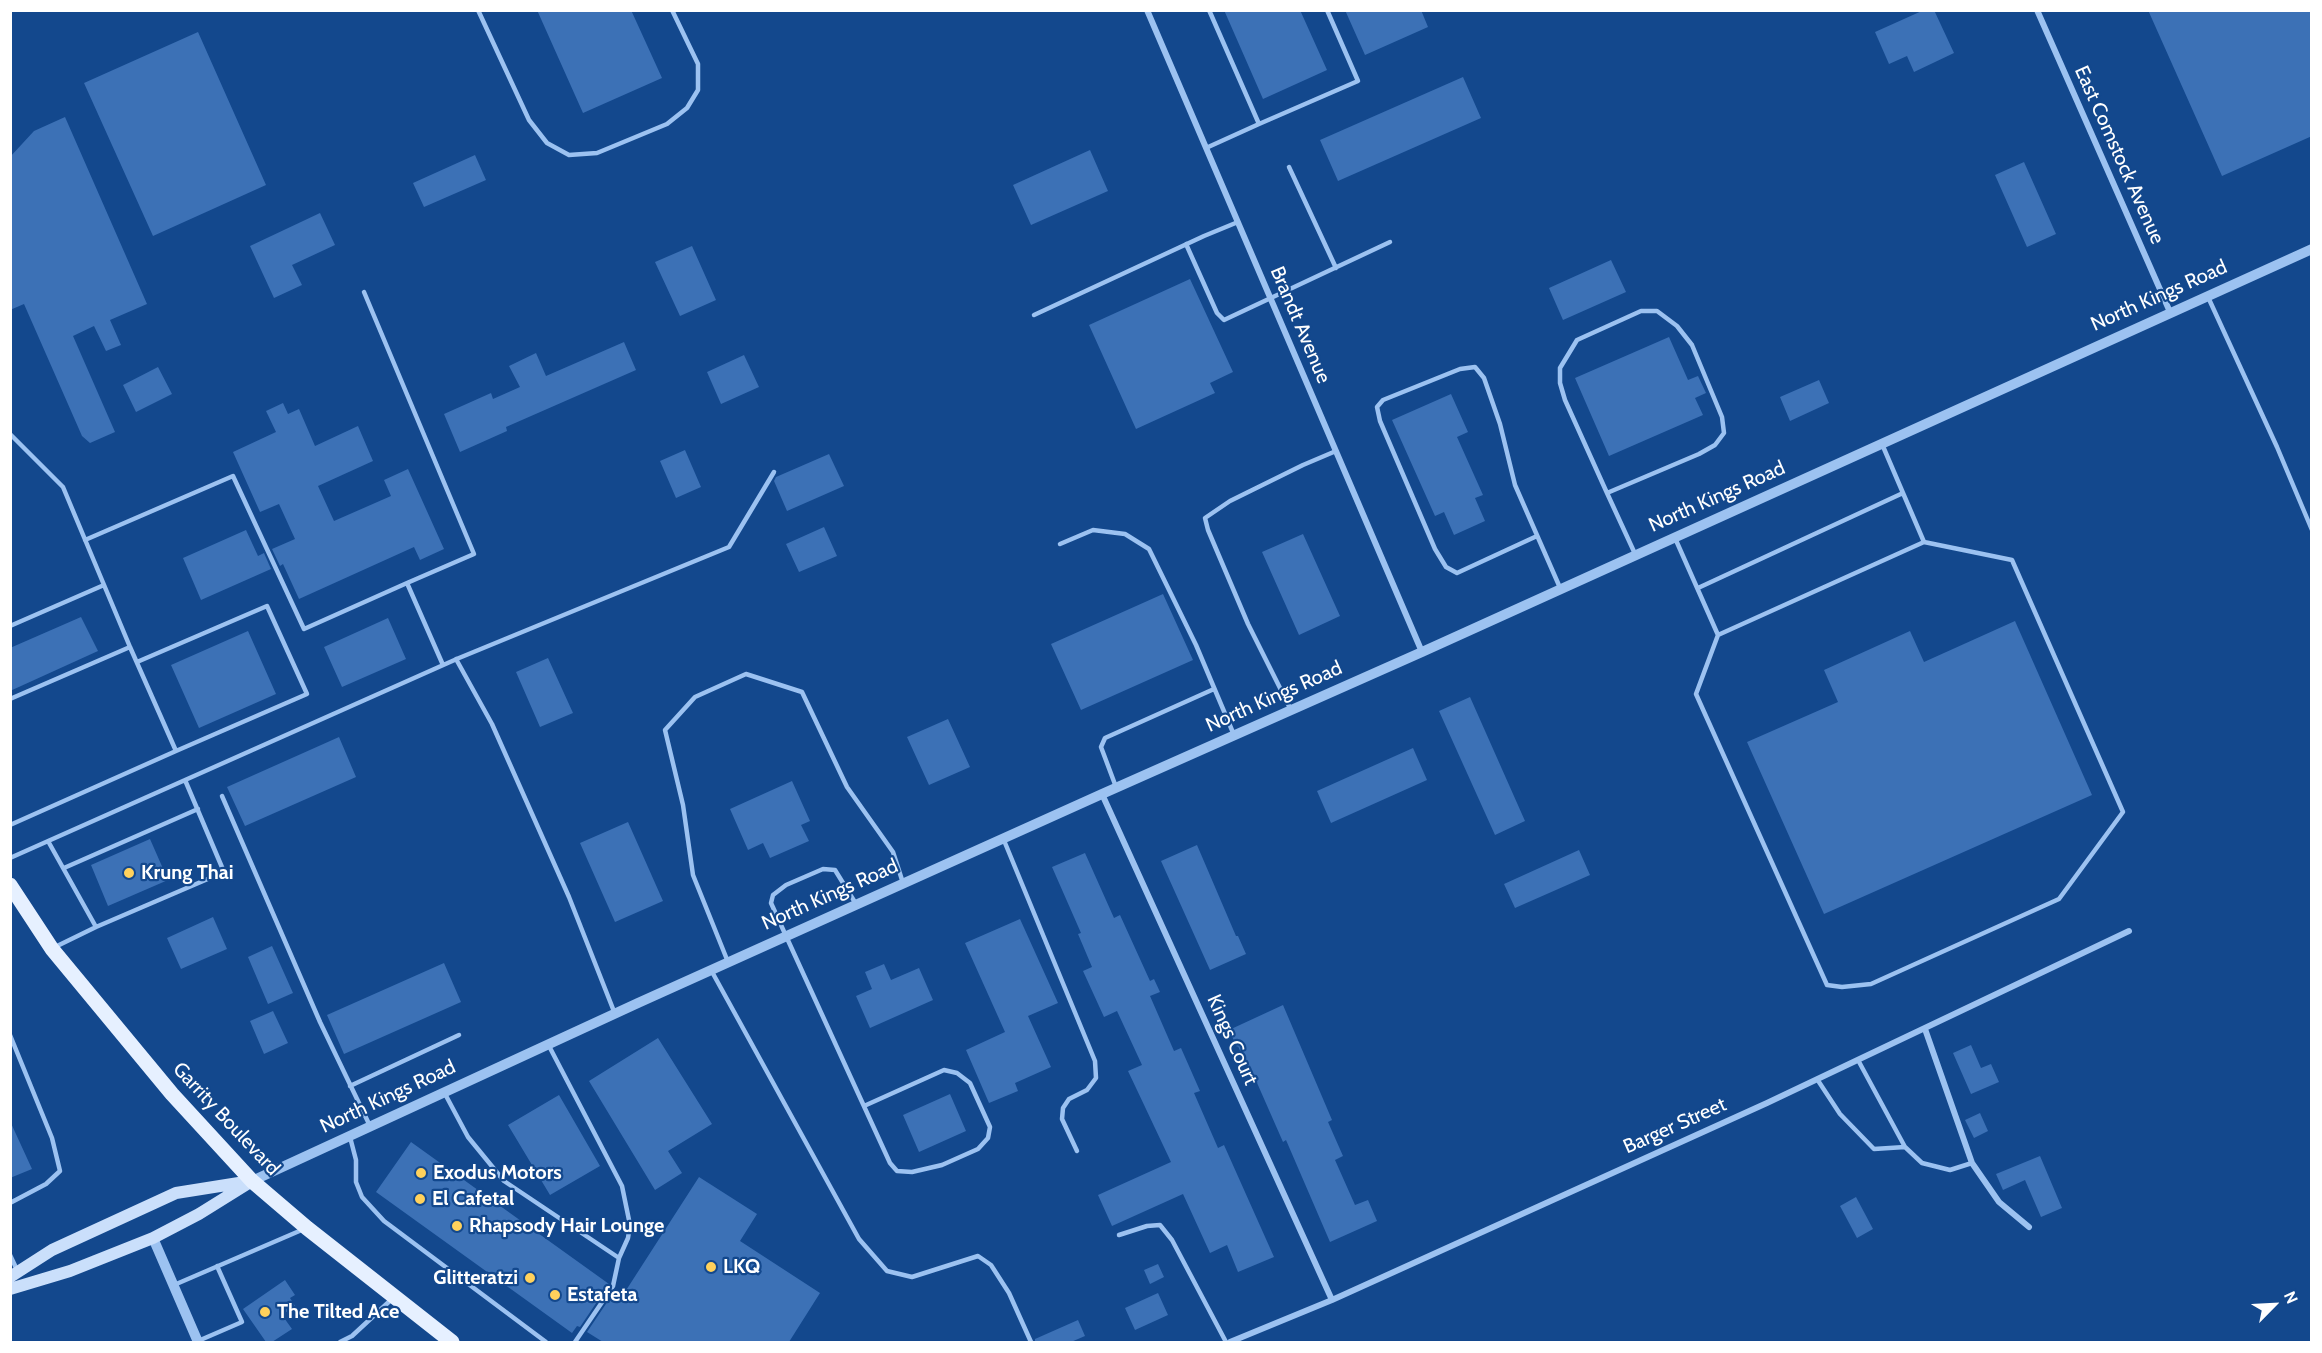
<!DOCTYPE html>
<style>
body{margin:0}
#map{position:relative;width:2322px;height:1353px;overflow:hidden;background:#13488d;font-family:Cabin,sans-serif}
canvas{display:block}
.frame{position:absolute;inset:0;border:12px solid #fff;pointer-events:none}
.north{position:absolute;left:2244px;top:1275px;width:60px;height:60px;-webkit-text-stroke:4px #13488d;paint-order:stroke;rotate:66deg;font-size:16px;font-weight:700;line-height:24px;text-align:center;color:#fff}
.north::after{content:'';display:block;margin:auto;width:21px;height:27px;background:#fff;clip-path:polygon(50% 0,100% 100%,50% 72%,0 100%)}
</style>
<div id="map">
<canvas width="2322" height="1353"></canvas>
<div class="frame"></div>
<div class="north">N</div>
</div>
<script>
const g = document.querySelector('canvas').getContext('2d');
g.lineJoin = 'round';
function fill(path, color) { g.fillStyle = color; g.fill(path, 'evenodd'); }
const shape = rows => new Path2D(rows.map(r => 'M' + r).join(''));
function trace(path, color, width, dash) { g.strokeStyle = color; g.lineWidth = width; g.lineCap = dash ? 'butt' : 'round'; g.setLineDash(dash || []); g.stroke(path); }
function drawText(font, color, halo, rows, align = 'center') {
  g.font = font + ' Cabin,sans-serif'; g.lineWidth = 4.5; g.setLineDash([]); g.textBaseline = 'middle'; g.strokeStyle = halo; g.fillStyle = color; for (const [text, x, y, turn = 0] of rows) {
    g.save(); g.translate(x, y); g.rotate((+turn || 0) * Math.PI / 180); g.textAlign = isNaN(turn) ? turn : align; if (halo) g.strokeText(text, 0, 0); g.fillText(text, 0, 0); g.restore();
  }
}
const building = shape([
 [537,10,631,10,662,78,583,113],
 [1224,10,1300,10,1327,70,1263,99],
 [1345,10,1421,10,1428,27,1365,55],
 [1924,10,1934,10,1954,53,1914,72,1907,56,1889,64,1875,32],
 [2148,10,2312,10,2312,136,2222,176],
 [198,32,266,185,153,236,84,83],
 [1463,77,1481,118,1338,181,1320,140],
 [65,117,147,304,110,320,121,345,106,351,94,326,73,336,115,432,90,443,82,436,24,304,10,310,10,157,34,131],
 [1090,150,1108,191,1031,225,1013,185],
 [475,155,486,180,424,207,413,183],
 [2024,162,2056,234,2027,247,1995,175],
 [320,213,335,245,292,265,302,285,274,298,250,246],
 [692,246,716,300,680,316,655,262],
 [1611,260,1626,292,1563,320,1549,288],
 [1190,279,1233,372,1210,383,1215,393,1136,429,1089,325],
 [1669,337,1688,380,1698,376,1706,393,1695,398,1703,415,1609,456,1575,378],
 [624,342,636,370,506,427,507,431,460,452,444,414,491,393,493,399,520,387,509,366,536,353,546,376],
 [744,355,759,387,721,404,707,372],
 [158,367,172,394,136,412,123,385],
 [1819,380,1829,403,1790,421,1780,397],
 [1451,394,1468,432,1457,437,1483,495,1475,498,1485,521,1454,535,1444,512,1435,516,1392,420],
 [283,403,288,414,299,409,315,446,358,426,373,461,318,486,334,521,391,496,384,480,408,469,444,549,420,560,414,547,299,599,283,564,280,566,272,549,295,539,279,504,260,512,233,452,276,432,266,411],
 [685,450,701,487,676,498,660,461],
 [829,454,844,486,787,511,774,481,776,477],
 [824,527,837,556,799,572,786,544],
 [246,530,258,556,264,553,271,569,201,600,183,558],
 [1303,534,1340,616,1299,635,1262,552],
 [1163,594,1193,660,1081,710,1051,644],
 [81,617,98,651,10,691,10,648],
 [388,618,406,659,342,687,324,647],
 [2015,621,2092,795,1824,914,1747,742,1838,702,1824,670,1910,631,1924,662],
 [248,631,276,694,199,728,171,665],
 [548,658,573,713,540,727,516,672],
 [1470,697,1525,821,1495,835,1439,711],
 [948,719,970,767,929,785,907,737],
 [339,737,356,777,245,826,227,787],
 [1413,748,1427,780,1331,823,1317,791],
 [792,781,810,821,801,825,809,841,770,858,763,843,748,850,730,809],
 [628,822,663,901,615,922,580,843],
 [150,839,168,880,108,906,91,865],
 [1197,845,1236,936,1238,936,1246,954,1210,970,1161,861],
 [1579,850,1590,875,1515,908,1504,884],
 [1085,853,1114,918,1120,915,1150,981,1154,979,1160,992,1150,996,1174,1051,1181,1048,1200,1091,1194,1093,1218,1148,1224,1145,1274,1257,1238,1272,1227,1245,1210,1253,1183,1194,1112,1226,1098,1195,1171,1162,1128,1071,1142,1065,1117,1011,1104,1017,1083,971,1092,967,1078,934,1081,933,1052,867],
 [213,917,227,949,181,969,167,938],
 [1020,919,1058,1003,1028,1016,1051,1067,1015,1083,1018,1091,989,1103,966,1050,1005,1032,965,943],
 [272,946,293,993,268,1004,248,957],
 [444,963,461,1002,344,1054,327,1015],
 [884,964,891,980,919,968,933,1000,870,1028,856,996,872,989,865,972],
 [1283,1005,1332,1120,1328,1122,1343,1156,1335,1160,1355,1205,1368,1200,1377,1221,1330,1242,1286,1140,1283,1142,1254,1076,1251,1077,1238,1046,1237,1047,1229,1030],
 [273,1011,288,1043,264,1054,250,1021],
 [658,1038,712,1124,668,1151,682,1173,655,1190,589,1081],
 [1971,1045,1981,1068,1991,1064,1999,1082,1971,1094,1953,1053],
 [950,1094,966,1131,919,1152,903,1115],
 [559,1095,600,1166,550,1195,508,1125],
 [1980,1113,1988,1131,1974,1138,1965,1120],
 [10,1121,32,1169,10,1178],
 [411,1142,609,1284,580,1327,577,1326,572,1333,376,1192],
 [2040,1156,2062,1208,2041,1217,2025,1180,2003,1190,1996,1174],
 [699,1177,757,1214,740,1241,820,1293,789,1342,603,1342,587,1332,616,1289,623,1295],
 [1856,1197,1873,1229,1857,1238,1840,1206],
 [1158,1264,1164,1277,1150,1284,1144,1270],
 [285,1280,295,1295,290,1298,295,1306,282,1315,292,1329,272,1342,266,1342,243,1309],
 [1158,1293,1168,1315,1135,1330,1125,1308],
 [1078,1320,1085,1336,1071,1342,1035,1342,1035,1339]
]);
const service = shape([
 [478,10,529,120,547,143,569,155,597,153,667,124,687,108,698,90,698,64,672,10],
 [1259,124,1358,81,1327,10],
 [1206,148,1259,124,1209,10],
 [1289,167,1336,268],
 [1186,244,1217,313,1224,320,1390,242],
 [364,292,474,554,407,583,443,665],
 [2208,297,2277,447,2312,530],
 [1034,315,1204,236,1238,222],
 [10,434,63,487,130,647,10,699],
 [1607,493,1699,454,1715,445,1724,433,1722,417,1692,345,1677,326,1657,311,1641,311,1577,340,1560,368,1560,383,1565,400,1607,493,1636,556],
 [1537,536,1457,573,1446,567,1435,549,1380,421,1377,407,1383,400,1460,369,1475,367,1484,378,1500,424,1515,485,1561,590],
 [1675,538,1718,635,1924,542,1882,444],
 [85,540,233,476,304,629,407,583],
 [1060,544,1093,530,1125,534,1149,549,1196,645,1234,735],
 [1698,588,1903,493],
 [10,626,104,585],
 [1718,635,1696,694,1827,985,1842,987,1871,984,2059,899,2123,812,2012,560,1924,542],
 [456,659,492,724,569,897,615,1014],
 [137,662,267,606,307,694,176,751],
 [1291,710,1248,624,1208,530,1205,518,1230,501,1303,465,1336,451],
 [1116,787,1101,747,1105,738,1214,689],
 [222,796,320,1022,370,1126],
 [10,825,176,751,130,647],
 [1003,838,1095,1061,1096,1078,1087,1090,1069,1099,1063,1108,1062,1119,1077,1151],
 [48,841,96,927],
 [10,858,459,658,729,547,774,472],
 [64,868,198,809],
 [856,904,835,870,823,869,786,885,773,895,771,903,786,936,890,1163,897,1171,912,1172,942,1165,978,1149,988,1138,990,1127,970,1083,957,1073,944,1070,864,1106],
 [55,947,96,927,224,872,185,780],
 [728,962,693,875,683,805,665,730,695,697,746,674,802,692,847,787,893,852,903,883],
 [711,970,859,1239,887,1271,912,1277,978,1256,991,1265,1009,1293,1031,1342],
 [10,1035,52,1138,60,1171,46,1184,10,1203],
 [549,1046,622,1186,630,1225,628,1238,619,1258,613,1286,575,1342],
 [1858,1060,1905,1147,1922,1163,1950,1170,1972,1163],
 [1817,1079,1840,1114,1874,1149,1905,1147],
 [350,1086,459,1035],
 [444,1092,468,1137,504,1181,619,1258],
 [350,1137,356,1160,356,1182,362,1197,384,1221,546,1342],
 [1119,1235,1147,1226,1160,1225,1172,1240,1226,1342],
 [10,1255,18,1272],
 [174,1285,304,1229],
 [198,1341,242,1322,217,1266],
 [340,1342,352,1336,393,1298]
]);
const minor = shape([
 [1147,10,1422,652],
 [2037,10,2170,312],
 [1102,794,1332,1300],
 [1925,1029,1972,1163,1999,1202,2029,1227],
 [1230,1342,1332,1300,1767,1103,2129,931]
]);
const tertiary = shape([
 [252,1181,638,1003,1102,794,1422,652,2312,249],
 [153,1238,198,1342]
]);
const secondary = shape([
 [10,1277,52,1250,176,1193,245,1182],
 [10,1289,70,1271,153,1238,199,1214,252,1181]
]);
const primary = shape([
 [10,885,52,949,172,1094,252,1181,307,1228,452,1342]
]);
const markers = [
 [129,873,6,"#ffd15c"],
 [421,1173,6,"#ffd15c"],
 [420,1199,6,"#ffd15c"],
 [457,1226,6,"#ffd15c"],
 [711,1267,6,"#ffd15c"],
 [530,1278,6,"#ffd15c"],
 [555,1295,6,"#ffd15c"],
 [265,1312,6,"#ffd15c"]
];
const streetNames = [
 ["East Comstock Avenue",2119,155,66],
 ["North Kings Road",2159,296,-24],
 ["Brandt Avenue",1300,325,67],
 ["North Kings Road",1717,497,-24],
 ["North Kings Road",1274,697,-24],
 ["North Kings Road",830,895,-24],
 ["Kings Court",1232,1040,66],
 ["North Kings Road",388,1097,-25],
 ["Garrity Boulevard",226,1119,47],
 ["Barger Street",1675,1126,-24]
];
const poiNames = [
 ["Krung Thai",141,873],
 ["Exodus Motors",433,1173],
 ["El Cafetal",432,1199],
 ["Rhapsody Hair Lounge",469,1226],
 ["LKQ",723,1267],
 ["Glitteratzi",518,1278,"right"],
 ["Estafeta",567,1295],
 ["The Tilted Ace",277,1312]
];
fill(building, '#3c71b6');
trace(service, '#9cc2f1', 4.5);
trace(minor, '#9cc2f1', 6);
trace(tertiary, '#9cc2f1', 10);
trace(secondary, '#cadffb', 12);
trace(primary, '#e6f0ff', 15);
for (const [x, y, r, color] of markers) { const dot = new Path2D(); dot.arc(x, y, r, 0, 2 * Math.PI); g.fillStyle = color; g.fill(dot); trace(dot, '#13488d', 2); }
drawText('20px', '#fff', '#13488d', streetNames);
drawText('bold 20px', '#fff', '#13488d', poiNames, 'left');
</script>
